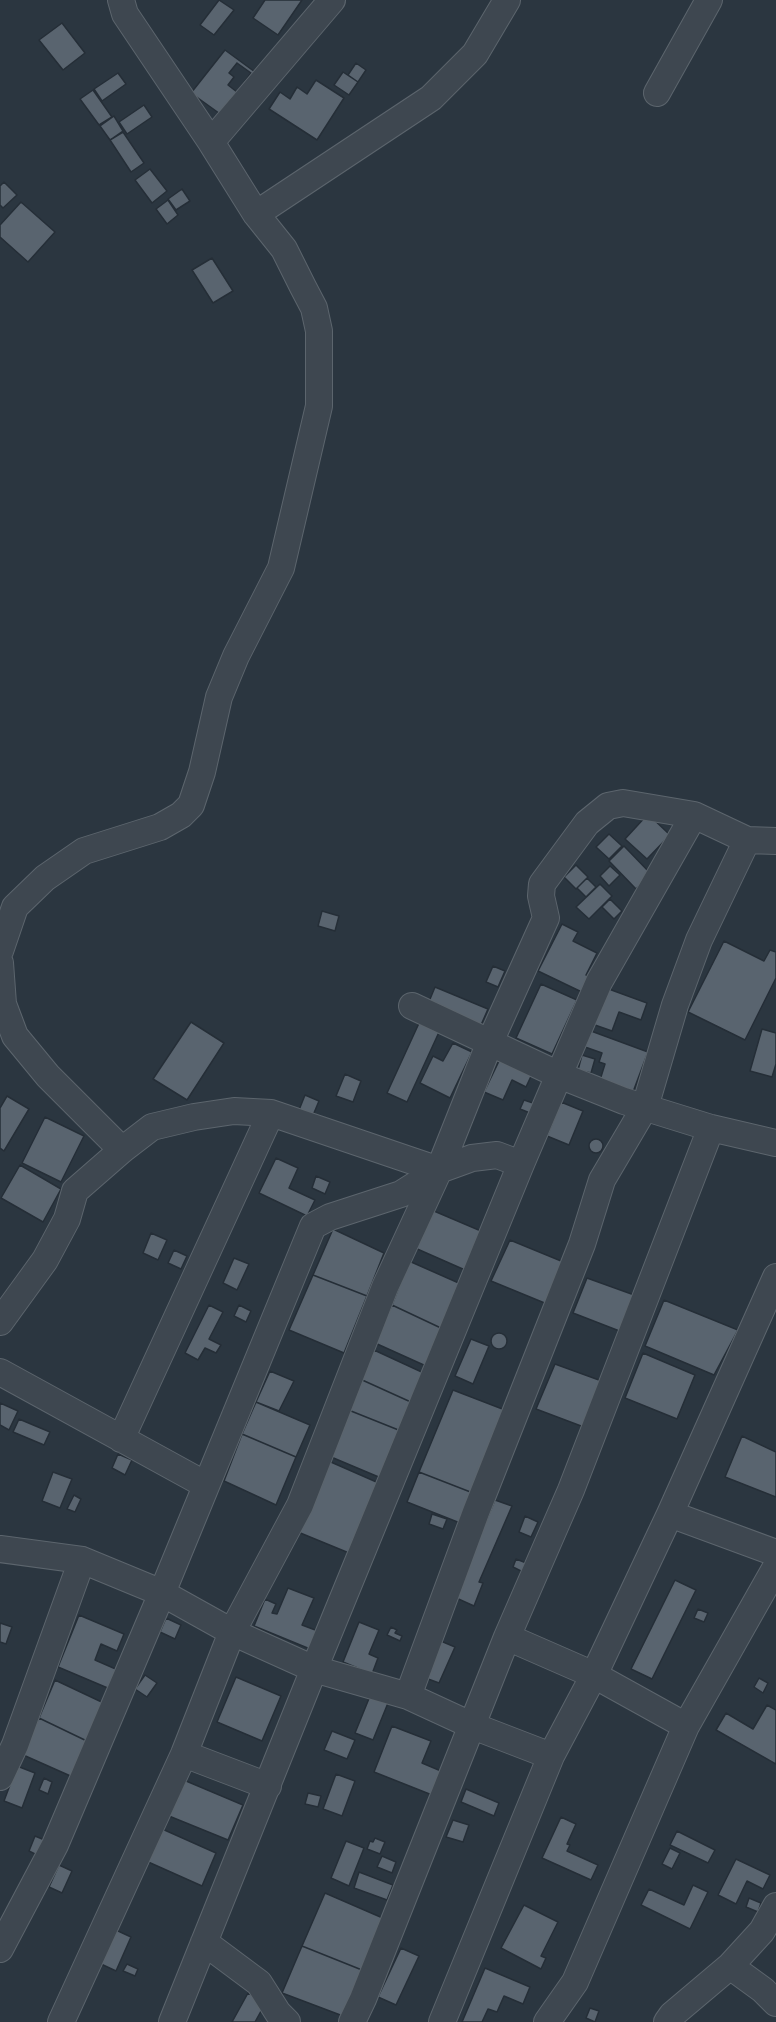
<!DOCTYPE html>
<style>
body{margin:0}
canvas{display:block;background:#2b3640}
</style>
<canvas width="776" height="2022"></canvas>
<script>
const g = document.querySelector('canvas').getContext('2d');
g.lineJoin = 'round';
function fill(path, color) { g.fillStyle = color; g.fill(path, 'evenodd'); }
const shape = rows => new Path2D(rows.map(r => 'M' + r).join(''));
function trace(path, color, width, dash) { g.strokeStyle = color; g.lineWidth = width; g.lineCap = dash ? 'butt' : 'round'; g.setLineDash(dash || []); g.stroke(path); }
const building = shape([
 [219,0,234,10,214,35,200,25,219,0],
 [265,0,302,0,278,35,253,18,265,0],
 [62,23,85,53,63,70,39,40,62,23],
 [225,50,255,72,223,116,191,93,225,50],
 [237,63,251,73,237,92,228,85,234,77,229,73,237,63],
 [356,63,366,70,358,82,348,75,356,63],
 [343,72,358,82,349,95,334,85,343,72],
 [118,73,126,84,102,101,94,89,118,73],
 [316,80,344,98,317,140,269,109,280,92,290,99,297,87,307,94,316,80],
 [93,90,112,117,99,125,80,99,93,90],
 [144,105,152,117,127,134,119,122,144,105],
 [114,116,123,131,110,140,100,126,114,116],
 [123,132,144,163,131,172,110,140,123,132],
 [150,169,167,191,152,203,135,180,150,169],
 [4,182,17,195,3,208,0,205,0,186,4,182],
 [182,189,190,201,176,210,168,199,182,189],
 [168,200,178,215,167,224,156,209,168,200],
 [21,202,55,232,28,262,0,237,0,225,21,202],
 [212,258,233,291,213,303,192,270,212,258],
 [648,814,670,835,647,859,625,839,648,814],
 [609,834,622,846,609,859,596,847,609,834],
 [624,846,651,874,636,889,609,861,624,846],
 [576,865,588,877,576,889,564,877,576,865],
 [610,866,620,875,609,886,600,876,610,866],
 [587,878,596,887,586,897,577,888,587,878],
 [600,884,612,896,589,919,576,907,600,884],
 [610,899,622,911,614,919,602,907,610,899],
 [322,911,339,916,335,931,318,926,322,911],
 [562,924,578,932,573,941,597,953,586,975,596,980,588,995,538,971,562,924],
 [724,941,764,961,770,950,776,952,776,978,745,1040,688,1012,724,941],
 [493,966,505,971,498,987,486,982,493,966],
 [541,984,577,1000,552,1054,516,1038,541,984],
 [435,987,488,1009,481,1025,428,1004,435,987],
 [606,988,647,1003,641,1020,619,1012,612,1031,592,1024,606,988],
 [420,1021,440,1030,407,1102,387,1093,420,1021],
 [191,1022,224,1043,187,1100,153,1079,191,1022],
 [762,1029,776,1033,776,1064,772,1077,750,1071,762,1029],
 [591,1031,648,1052,633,1092,600,1080,605,1064,599,1062,602,1053,585,1047,591,1031],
 [453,1043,472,1052,450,1098,420,1083,433,1056,443,1061,453,1043],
 [582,1055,595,1059,591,1073,578,1070,582,1055],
 [501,1057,533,1072,526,1087,512,1080,503,1100,484,1092,501,1057],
 [345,1074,361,1081,353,1102,336,1096,345,1074],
 [305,1095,319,1101,311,1120,297,1115,305,1095],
 [7,1096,29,1109,4,1151,0,1148,0,1108,7,1096],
 [524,1100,539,1105,535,1115,520,1109,524,1100],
 [561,1102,583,1111,569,1145,547,1136,561,1102],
 [45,1117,84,1136,61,1182,22,1163,45,1117],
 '589 1146a7 7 0 1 1 14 0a7 7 0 1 1-14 0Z',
 [276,1158,298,1168,289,1188,315,1200,307,1216,259,1193,276,1158],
 [20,1165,61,1189,43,1222,1,1198,20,1165],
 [316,1176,330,1182,325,1194,312,1188,316,1176],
 [434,1211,481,1231,465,1270,415,1248,434,1211],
 [333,1229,384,1253,367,1296,313,1275,333,1229],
 [151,1233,167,1240,158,1260,143,1253,151,1233],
 [510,1240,566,1263,547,1304,491,1281,510,1240],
 [174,1250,187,1256,181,1269,168,1263,174,1250],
 [234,1258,249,1264,237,1290,223,1283,234,1258],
 [409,1261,461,1284,443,1329,392,1305,409,1261],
 [313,1275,367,1296,344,1353,289,1330,313,1275],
 [587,1278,637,1296,622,1332,573,1313,587,1278],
 [664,1300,738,1330,714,1375,645,1346,664,1300],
 [209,1305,223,1312,209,1339,221,1345,216,1353,205,1348,198,1360,185,1353,209,1305],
 [239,1305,251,1311,246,1322,234,1316,239,1305],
 [392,1305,443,1329,426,1366,375,1343,392,1305],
 '491 1341a8 8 0 1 1 16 0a8 8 0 1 1-16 0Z',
 [471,1339,489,1346,473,1384,455,1376,471,1339],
 [374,1350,426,1374,413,1403,360,1379,374,1350],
 [643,1353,695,1375,677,1419,625,1398,643,1353],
 [555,1364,610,1384,589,1429,536,1409,555,1364],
 [270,1371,294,1381,279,1411,256,1402,270,1371],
 [360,1379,413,1403,401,1431,346,1409,360,1379],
 [453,1390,505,1410,473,1493,419,1472,453,1390],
 [256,1402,310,1425,296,1457,242,1434,256,1402],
 [0,1403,18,1411,9,1430,0,1425,0,1403],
 [346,1409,401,1431,381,1478,324,1454,346,1409],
 [19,1419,50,1432,44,1445,13,1432,19,1419],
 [242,1434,296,1457,276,1505,224,1481,242,1434],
 [742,1436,776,1452,776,1497,725,1477,742,1436],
 [118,1454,132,1460,125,1475,112,1468,118,1454],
 [324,1459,381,1484,349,1553,293,1530,324,1459],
 [53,1472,72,1479,60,1508,42,1501,53,1472],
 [419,1472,473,1493,460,1523,407,1502,419,1472],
 [74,1495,81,1499,75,1512,67,1509,74,1495],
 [495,1500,512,1506,479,1582,483,1583,474,1606,454,1597,495,1500],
 [432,1514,447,1519,443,1529,429,1524,432,1514],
 [525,1516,538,1522,531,1537,519,1532,525,1516],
 [516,1559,529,1564,525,1573,513,1567,516,1559],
 [675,1580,696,1590,652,1679,631,1669,675,1580],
 [288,1588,314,1598,302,1625,318,1631,310,1649,254,1626,265,1599,276,1604,272,1613,277,1614,288,1588],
 [698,1609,708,1613,704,1622,694,1618,698,1609],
 [79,1615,124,1634,117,1651,101,1644,95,1660,118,1670,110,1689,58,1667,79,1615],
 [166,1618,181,1625,175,1639,160,1632,166,1618],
 [359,1622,379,1630,369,1654,378,1658,372,1674,343,1662,359,1622],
 [0,1623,12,1627,6,1644,0,1642,0,1623],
 [391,1627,397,1630,395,1633,402,1636,400,1641,387,1635,391,1627],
 [436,1639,455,1647,439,1683,420,1676,436,1639],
 [145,1675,157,1683,147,1697,135,1689,145,1675],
 [236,1677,281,1696,262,1741,217,1722,236,1677],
 [759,1678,768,1683,763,1693,754,1687,759,1678],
 [55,1680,108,1705,91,1743,39,1718,55,1680],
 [370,1696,388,1703,373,1740,355,1733,370,1696],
 [767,1705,776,1710,776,1764,716,1730,726,1713,753,1729,767,1705],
 [39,1718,91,1743,75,1778,21,1754,39,1718],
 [392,1726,431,1741,422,1763,441,1771,432,1795,374,1772,392,1726],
 [332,1731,355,1740,347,1759,324,1750,332,1731],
 [17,1766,35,1773,22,1808,4,1801,17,1766],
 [336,1774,355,1781,342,1816,323,1809,336,1774],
 [44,1778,52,1782,48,1794,39,1790,44,1778],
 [179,1778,243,1805,228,1840,164,1814,179,1778],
 [466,1789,499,1803,494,1816,461,1802,466,1789],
 [308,1793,321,1796,318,1807,305,1804,308,1793],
 [561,1817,576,1824,567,1844,570,1845,567,1851,598,1865,591,1880,542,1858,561,1817],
 [453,1820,469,1825,463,1842,446,1837,453,1820],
 [160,1828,216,1853,202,1886,146,1861,160,1828],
 [677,1831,715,1850,708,1863,670,1845,677,1831],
 [35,1836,47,1841,41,1857,29,1851,35,1836],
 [375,1838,385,1842,380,1854,367,1849,370,1841,373,1842,375,1838],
 [346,1841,364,1848,349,1886,331,1878,346,1841],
 [670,1848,680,1853,672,1869,662,1864,670,1848],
 [382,1856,396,1862,392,1873,377,1867,382,1856],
 [736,1859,770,1875,763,1889,747,1881,736,1904,718,1895,736,1859],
 [59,1865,72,1871,62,1893,49,1887,59,1865],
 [359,1872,393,1885,387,1900,354,1888,359,1872],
 [693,1885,708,1892,690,1929,641,1905,649,1889,684,1905,693,1885],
 [325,1893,385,1919,362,1970,302,1946,325,1893],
 [749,1898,761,1903,758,1912,746,1907,749,1898],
 [524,1905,558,1922,541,1956,546,1958,541,1969,501,1948,524,1905],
 [116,1930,131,1937,116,1971,101,1964,116,1930],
 [302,1946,362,1970,343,2016,282,1993,302,1946],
 [401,1948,419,1956,396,2005,378,1997,401,1948],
 [127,1964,138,1969,135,1976,123,1971,127,1964],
 [485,1968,530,1987,523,2004,504,1996,497,2012,488,2009,482,2022,462,2022,485,1968],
 [248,1993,266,2002,255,2022,232,2022,248,1993],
 [590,2008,599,2011,595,2022,586,2018,590,2008]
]);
const street = shape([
 [657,93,709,0],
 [211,142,332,0],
 [256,214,431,98,475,54,507,0],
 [0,951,15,907,45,878,84,851,160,827,181,815,191,805,202,772,219,697,236,656,281,568,319,406,319,331,314,308,303,287,284,249,256,214,211,142,125,14,121,0],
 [0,963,3,1004,15,1036,48,1076,122,1150],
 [412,1006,559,1075,624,1101,711,1128,776,1143],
 [0,1322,45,1260,67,1219,75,1191,122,1150,152,1127,194,1117,234,1111,271,1113,439,1170],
 [0,1372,206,1485],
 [121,1439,271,1113],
 [670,1514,776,1553],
 [0,1549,82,1560,162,1593,232,1632,300,1505,385,1287,439,1170,490,1042,546,918,541,896,542,884,587,823,608,806,623,803,694,815,747,840,776,841],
 [507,1637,594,1675,686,1726],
 [408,1696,476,1512,582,1244,602,1180,645,1107,675,1005,699,940,747,840],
 [184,1754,268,1786],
 [0,1777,15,1745,82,1560],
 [204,1942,259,1983,278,2013,287,2022],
 [0,1949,55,1845,162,1593,313,1226,330,1217,401,1194,439,1170,472,1158,497,1155,521,1164],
 [730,1966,763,1990,776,2003],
 [61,2022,184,1754,232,1632,314,1669,408,1696,473,1726,551,1756],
 [172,2022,314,1669,521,1164,559,1075,599,982,694,815],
 [352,2022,363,1999,507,1637,571,1490,711,1128],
 [442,2022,551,1756,594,1675,670,1514,776,1277],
 [547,2022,575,1982,686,1726,776,1567],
 [667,2022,672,2015,730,1966,762,1931,776,1906]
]);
fill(building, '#59646f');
trace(building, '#252e37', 1.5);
trace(street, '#5c656d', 28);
trace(street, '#3e4750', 26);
</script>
